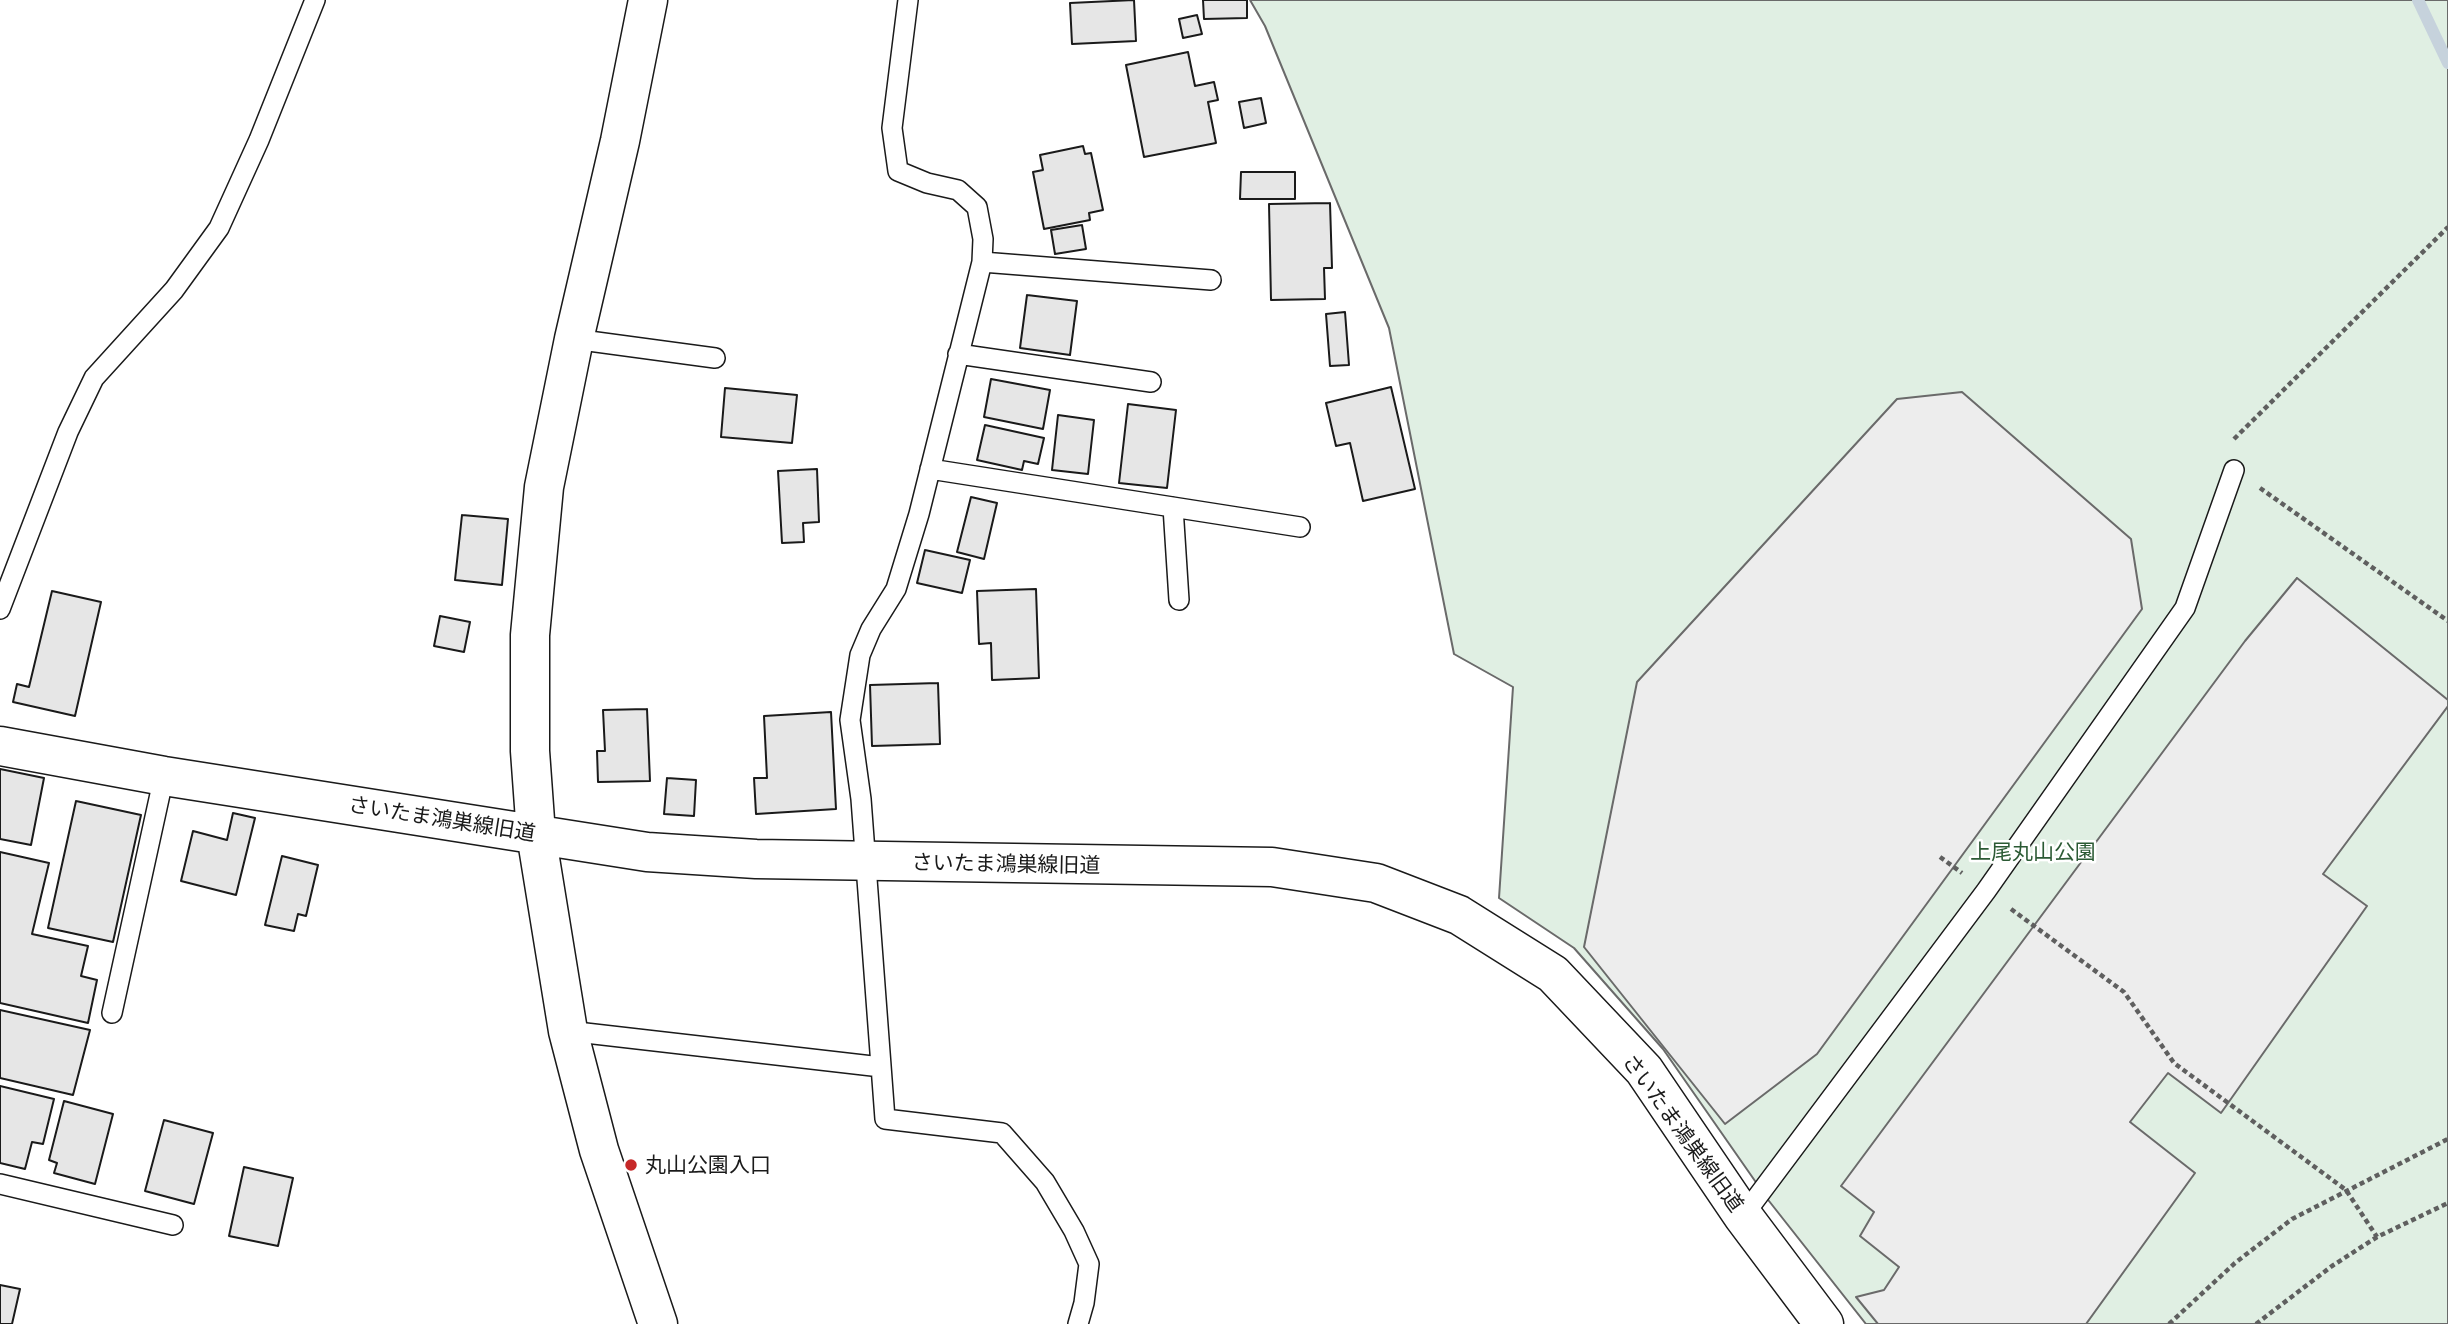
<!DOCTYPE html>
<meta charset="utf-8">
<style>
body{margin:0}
canvas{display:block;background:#fff}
</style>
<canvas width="2448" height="1324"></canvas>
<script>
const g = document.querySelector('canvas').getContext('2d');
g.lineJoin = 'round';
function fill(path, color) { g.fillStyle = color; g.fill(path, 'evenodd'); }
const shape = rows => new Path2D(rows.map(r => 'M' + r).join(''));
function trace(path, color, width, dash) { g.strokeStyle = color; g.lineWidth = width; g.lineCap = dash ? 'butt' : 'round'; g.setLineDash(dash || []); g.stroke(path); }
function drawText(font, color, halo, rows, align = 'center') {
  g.font = font + ' Commissioner,"Noto Sans JP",sans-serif'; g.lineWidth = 5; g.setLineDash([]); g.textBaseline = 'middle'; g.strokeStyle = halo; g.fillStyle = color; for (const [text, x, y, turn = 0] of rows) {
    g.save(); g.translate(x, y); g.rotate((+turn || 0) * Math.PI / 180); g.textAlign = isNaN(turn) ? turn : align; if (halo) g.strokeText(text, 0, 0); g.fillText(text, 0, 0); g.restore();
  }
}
const green = shape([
 [1250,0,2448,0,2448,1324,1866,1324,1769,1201,1663,1049,1574,948,1499,898,1513,687,1454,654,1389,328,1265,26,1250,0]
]);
const parking = shape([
 [1962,392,2131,539,2142,609,1817,1054,1725,1124,1584,947,1637,682,1897,399,1962,392],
 [2297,578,2448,700,2448,706,2323,874,2367,906,2221,1113,2168,1073,2130,1122,2195,1173,2086,1324,1878,1324,1856,1297,1884,1290,1899,1267,1860,1236,1874,1212,1841,1186,2245,641,2297,578]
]);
const stream = shape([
 [2418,0,2448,63]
]);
const building = shape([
 [1134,0,1136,41,1072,44,1070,3,1134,0],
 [1203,0,1247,0,1247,18,1204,19,1203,0],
 [1197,15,1202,34,1183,38,1179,19,1197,15],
 [1188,52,1195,86,1214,82,1218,100,1208,102,1216,143,1144,157,1126,65,1188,52],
 [1261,98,1266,123,1244,128,1239,102,1261,98],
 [1083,146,1085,154,1091,153,1103,210,1089,213,1090,220,1044,229,1033,172,1043,170,1040,155,1083,146],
 [1241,172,1295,172,1295,199,1240,199,1241,172],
 [1330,203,1332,268,1324,268,1325,299,1271,300,1269,204,1330,203],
 [1082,225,1086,249,1055,254,1051,230,1082,225],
 [1027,295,1077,301,1070,355,1020,348,1027,295],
 [1345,312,1349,365,1330,366,1326,314,1345,312],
 [991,379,1050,390,1043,429,984,417,991,379],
 [1391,387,1415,489,1363,501,1350,443,1336,446,1326,403,1391,387],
 [725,388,797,395,792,443,721,437,725,388],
 [1128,404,1176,410,1167,488,1119,483,1128,404],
 [1058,415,1094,420,1088,474,1052,470,1058,415],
 [985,425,1044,438,1038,464,1024,461,1022,470,977,460,985,425],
 [817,469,819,522,803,523,804,542,782,543,778,471,817,469],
 [971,497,997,503,984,559,957,552,971,497],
 [462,515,508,519,502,585,455,580,462,515],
 [925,550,970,560,962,593,917,583,925,550],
 [1036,589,1039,678,992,680,991,643,979,644,977,591,1036,589],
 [52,591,101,602,75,716,13,702,17,684,29,687,52,591],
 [440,616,470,622,464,652,434,646,440,616],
 [938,683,940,744,872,746,870,685,938,683],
 [647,709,650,781,598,782,597,751,605,751,603,710,647,709],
 [831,712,836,809,756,814,754,778,767,778,764,716,831,712],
 [0,769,44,778,31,845,0,839,0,769],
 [667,778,696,780,694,816,664,814,667,778],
 [76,801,141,815,113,942,48,928,76,801],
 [233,813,255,818,236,895,181,881,193,831,227,840,233,813],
 [0,852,49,863,32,934,88,946,81,976,97,980,88,1023,0,1003,0,852],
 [282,856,318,865,306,916,298,914,294,931,265,925,282,856],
 [0,1010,90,1030,73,1095,0,1078,0,1010],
 [0,1086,54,1099,43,1144,32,1142,25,1169,0,1163,0,1086],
 [64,1101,113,1114,95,1184,54,1173,57,1163,49,1160,64,1101],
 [164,1120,213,1133,194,1204,145,1191,164,1120],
 [244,1167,293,1178,278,1246,229,1236,244,1167],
 [0,1285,20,1289,12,1324,0,1324,0,1285]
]);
const path = shape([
 [2234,439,2448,227],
 [2260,488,2448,621],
 [1940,857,1962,873],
 [2011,909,2124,992,2174,1063,2346,1190,2377,1237],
 [2169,1324,2235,1263,2292,1219,2448,1139],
 [2256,1324,2332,1266,2377,1237,2448,1203]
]);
const service = shape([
 [908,0,892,128,898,171,927,183,958,190,977,207,983,239,982,262,919,514,896,589,871,629,860,655,850,720,861,799,885,1119,1002,1133,1045,1182,1074,1231,1089,1264,1084,1303,1078,1324],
 [982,262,1211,280],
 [574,339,715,358],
 [958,354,1151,382],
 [930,469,1300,527],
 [1173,507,1179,600],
 [0,609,68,432,94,378,174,290,219,228,259,140,315,0],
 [112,1013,164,776],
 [568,1031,881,1067],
 [0,1184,173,1225],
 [1743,1216,1986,891,2185,608,2234,470]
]);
const tertiary = shape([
 [648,0,620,141,574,339,544,487,530,635,530,751,536,834,568,1031,599,1150,658,1324],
 [0,746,164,776,647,852,756,859,1272,867,1376,883,1459,915,1553,974,1644,1070,1743,1216,1824,1324]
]);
const markers = [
 [631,1165,7,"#c62828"]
];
const streetNames = [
 ["さいたま鴻巣線旧道",442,819,9],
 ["さいたま鴻巣線旧道",1006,864,1],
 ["さいたま鴻巣線旧道",1683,1133,54]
];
const parkNames = [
 ["上尾丸山公園",2033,852]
];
const poiNames = [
 ["丸山公園入口",645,1165]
];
fill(green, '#e0efe3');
trace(green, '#6a6a6a', 2);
fill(parking, '#ededed');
trace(parking, '#6a6a6a', 2);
trace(stream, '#c6d2dc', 12);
fill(building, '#e6e6e6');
trace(building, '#1a1a1a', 2);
trace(service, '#1a1a1a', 22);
trace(tertiary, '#1a1a1a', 41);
trace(path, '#5f5f5f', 4.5, [5, 3.5]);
trace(service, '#fff', 19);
trace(tertiary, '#fff', 38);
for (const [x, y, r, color] of markers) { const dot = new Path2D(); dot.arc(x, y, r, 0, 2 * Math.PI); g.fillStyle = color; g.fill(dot); trace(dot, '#fff', 2.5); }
drawText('21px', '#1a1a1a', '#fff', streetNames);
drawText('21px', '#2b5a34', '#fff', parkNames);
drawText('21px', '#1a1a1a', '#fff', poiNames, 'left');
</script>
